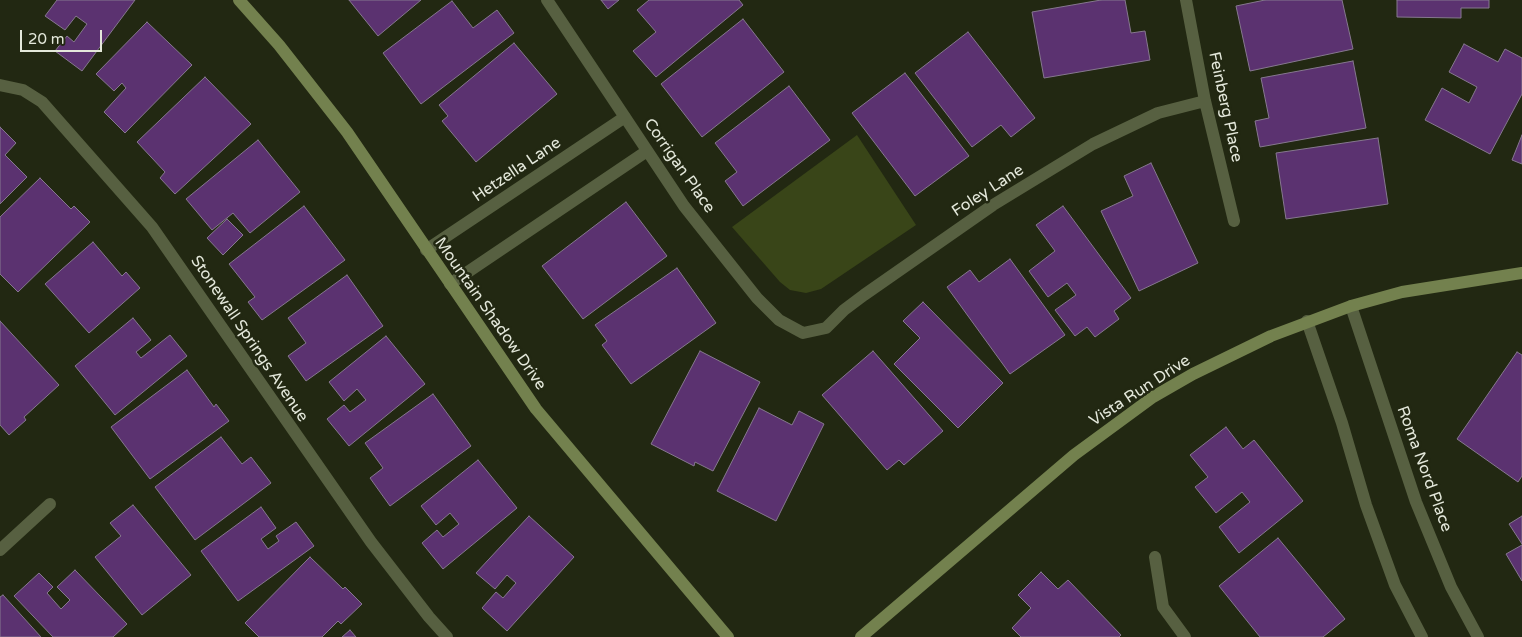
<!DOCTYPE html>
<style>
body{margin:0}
#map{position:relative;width:1522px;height:637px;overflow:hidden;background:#222812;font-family:"Varela Round",sans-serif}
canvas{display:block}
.scale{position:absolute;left:20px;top:30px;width:82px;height:22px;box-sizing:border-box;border:2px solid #e4e8db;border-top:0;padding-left:6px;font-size:15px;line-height:18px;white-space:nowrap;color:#e4e8db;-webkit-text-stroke:4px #222812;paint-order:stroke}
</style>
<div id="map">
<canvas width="1522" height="637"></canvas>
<div class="scale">20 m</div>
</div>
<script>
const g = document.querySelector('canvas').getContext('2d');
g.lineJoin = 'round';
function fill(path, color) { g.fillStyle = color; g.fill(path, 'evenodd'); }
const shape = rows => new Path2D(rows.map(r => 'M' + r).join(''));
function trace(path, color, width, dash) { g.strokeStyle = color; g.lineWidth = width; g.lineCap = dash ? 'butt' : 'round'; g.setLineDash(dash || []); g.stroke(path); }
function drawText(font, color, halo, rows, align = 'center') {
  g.font = font + ' "Varela Round",sans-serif'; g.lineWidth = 5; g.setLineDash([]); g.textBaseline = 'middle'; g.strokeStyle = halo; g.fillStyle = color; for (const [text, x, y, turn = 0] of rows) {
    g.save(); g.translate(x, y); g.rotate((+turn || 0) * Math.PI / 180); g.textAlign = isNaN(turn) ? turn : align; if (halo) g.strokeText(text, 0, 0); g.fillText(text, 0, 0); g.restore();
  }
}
const green = shape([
 [857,135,916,225,821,289,806,293,790,290,780,282,732,227]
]);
const building = shape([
 [57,0,135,0,82,71,55,51,67,36,74,42,87,24,76,16,65,30,45,16,57,0],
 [349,0,421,0,378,36,349,0],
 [601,0,619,0,608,9,601,0],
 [649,0,739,0,743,5,656,77,633,51,656,32,637,10,649,0],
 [1101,0,1125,0,1131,33,1145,31,1150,60,1044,78,1032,12,1101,0],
 [1265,0,1342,0,1353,49,1250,71,1236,6,1265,0],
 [1397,0,1489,0,1489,8,1461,8,1461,18,1397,17,1397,0],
 [452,1,473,28,497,10,514,33,421,104,383,53,452,1],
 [743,19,784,72,702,137,661,84,743,19],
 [147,22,192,65,125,133,104,112,126,88,122,83,114,91,96,74,147,22],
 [968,32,1035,118,1011,137,1001,125,972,147,915,73,968,32],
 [514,43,557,94,476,162,442,121,448,116,439,105,514,43],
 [1464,44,1498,62,1505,49,1522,58,1522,94,1490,154,1425,120,1442,88,1469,103,1477,87,1449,72,1464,44],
 [1353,61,1366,128,1260,147,1255,121,1269,118,1261,78,1353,61],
 [905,73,969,156,915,196,852,113,905,73],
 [205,77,251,124,175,194,160,178,165,172,137,142,205,77],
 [789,86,830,140,743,206,725,181,737,172,715,143,789,86],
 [0,127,16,143,5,155,27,177,0,204,0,127],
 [1522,135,1522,164,1512,160,1522,135],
 [1378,138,1388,204,1286,219,1276,153,1378,138],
 [258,140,300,192,250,233,233,213,212,230,186,199,258,140],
 [1151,163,1198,263,1139,291,1101,211,1133,196,1124,176,1151,163],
 [40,178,71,209,74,206,90,222,18,292,0,274,0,217,40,178],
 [626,202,667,256,583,319,542,266,626,202],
 [304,206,345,260,262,320,248,302,255,297,229,264,304,206],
 [1063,206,1131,298,1114,311,1119,319,1095,337,1087,327,1075,336,1055,310,1076,295,1067,283,1048,297,1029,271,1055,251,1036,225,1063,206],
 [227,219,243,235,223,255,207,238,227,219],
 [93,242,122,276,126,272,140,288,89,333,45,284,93,242],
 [1010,259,1065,335,1010,374,947,287,970,270,979,282,1010,259],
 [677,268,716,323,631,384,602,345,607,341,595,325,677,268],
 [347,275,383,326,306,381,288,356,306,343,288,318,347,275],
 [923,302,1003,383,958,428,894,364,920,338,903,321,923,302],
 [133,318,151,340,136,352,141,358,170,335,187,356,115,415,75,366,133,318],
 [0,321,59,385,24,417,26,420,9,435,0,425,0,321],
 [386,336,425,384,349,446,327,419,344,405,350,412,366,400,357,389,344,401,329,382,386,336],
 [700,351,760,382,713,471,695,462,694,466,651,444,700,351],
 [873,351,943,431,904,465,899,460,887,470,822,395,873,351],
 [1517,352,1522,355,1522,476,1518,482,1457,439,1517,352],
 [187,370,214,407,216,404,229,421,150,479,111,427,187,370],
 [433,394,471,446,390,506,370,478,383,468,365,443,433,394],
 [759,408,792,425,799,411,824,424,776,521,717,491,759,408],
 [1226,427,1243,449,1254,440,1303,501,1239,553,1219,527,1250,502,1242,492,1216,513,1195,487,1208,477,1190,455,1226,427],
 [221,437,242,464,251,457,271,483,195,540,155,487,221,437],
 [478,460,517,508,443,569,422,543,437,530,443,537,459,524,450,513,436,525,421,506,478,460],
 [133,505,191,575,142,615,95,557,121,536,110,523,133,505],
 [261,507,276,528,261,539,268,549,279,541,276,536,296,522,314,546,238,601,201,551,261,507],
 [529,516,574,557,507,631,482,608,496,592,503,598,516,583,507,575,495,589,476,573,529,516],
 [1522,516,1522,544,1509,524,1522,516],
 [1278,538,1345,619,1323,637,1260,637,1219,586,1278,538],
 [1522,545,1522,581,1506,554,1522,545],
 [310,557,343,589,345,587,362,604,341,624,338,621,322,637,259,637,245,623,310,557],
 [75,570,127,624,113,637,53,637,14,596,39,573,53,587,47,593,61,609,70,600,57,587,75,570],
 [1041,572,1058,589,1068,580,1121,635,1119,637,1021,637,1012,628,1031,608,1018,595,1041,572],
 [3,595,41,637,0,637,0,597,3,595],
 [350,630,356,637,342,637,350,630]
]);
const street = shape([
 [547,0,684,206,757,298,779,320,803,333,826,328,844,310,864,295,993,205,1093,144,1158,113,1205,101],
 [1186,0,1205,101,1234,221],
 [0,85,23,90,42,102,152,227,371,542,429,617,447,637],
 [426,250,625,117],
 [450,284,647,151],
 [1351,306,1416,502,1451,587,1478,637],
 [1307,321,1342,423,1366,505,1395,585,1422,637],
 [0,550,50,504],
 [1155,557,1163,607,1185,637]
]);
const secondary = shape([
 [239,0,279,45,347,132,536,409,728,637],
 [861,637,1074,455,1153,397,1193,374,1271,336,1351,306,1402,292,1522,273]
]);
const streetNames = [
 ["Feinberg Place",1225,107,78],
 ["Corrigan Place",679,166,55],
 ["Hetzella Lane",517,170,-34],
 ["Foley Lane",988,191,-33],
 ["Mountain Shadow Drive",490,314,55],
 ["Stonewall Springs Avenue",249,339,56],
 ["Vista Run Drive",1140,391,-33],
 ["Roma Nord Place",1424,469,70]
];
fill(green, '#394518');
fill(building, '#5b3270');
trace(building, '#86788f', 1);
trace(street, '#576041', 12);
trace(secondary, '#73814e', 12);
drawText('16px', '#e4e8db', '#222812', streetNames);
</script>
